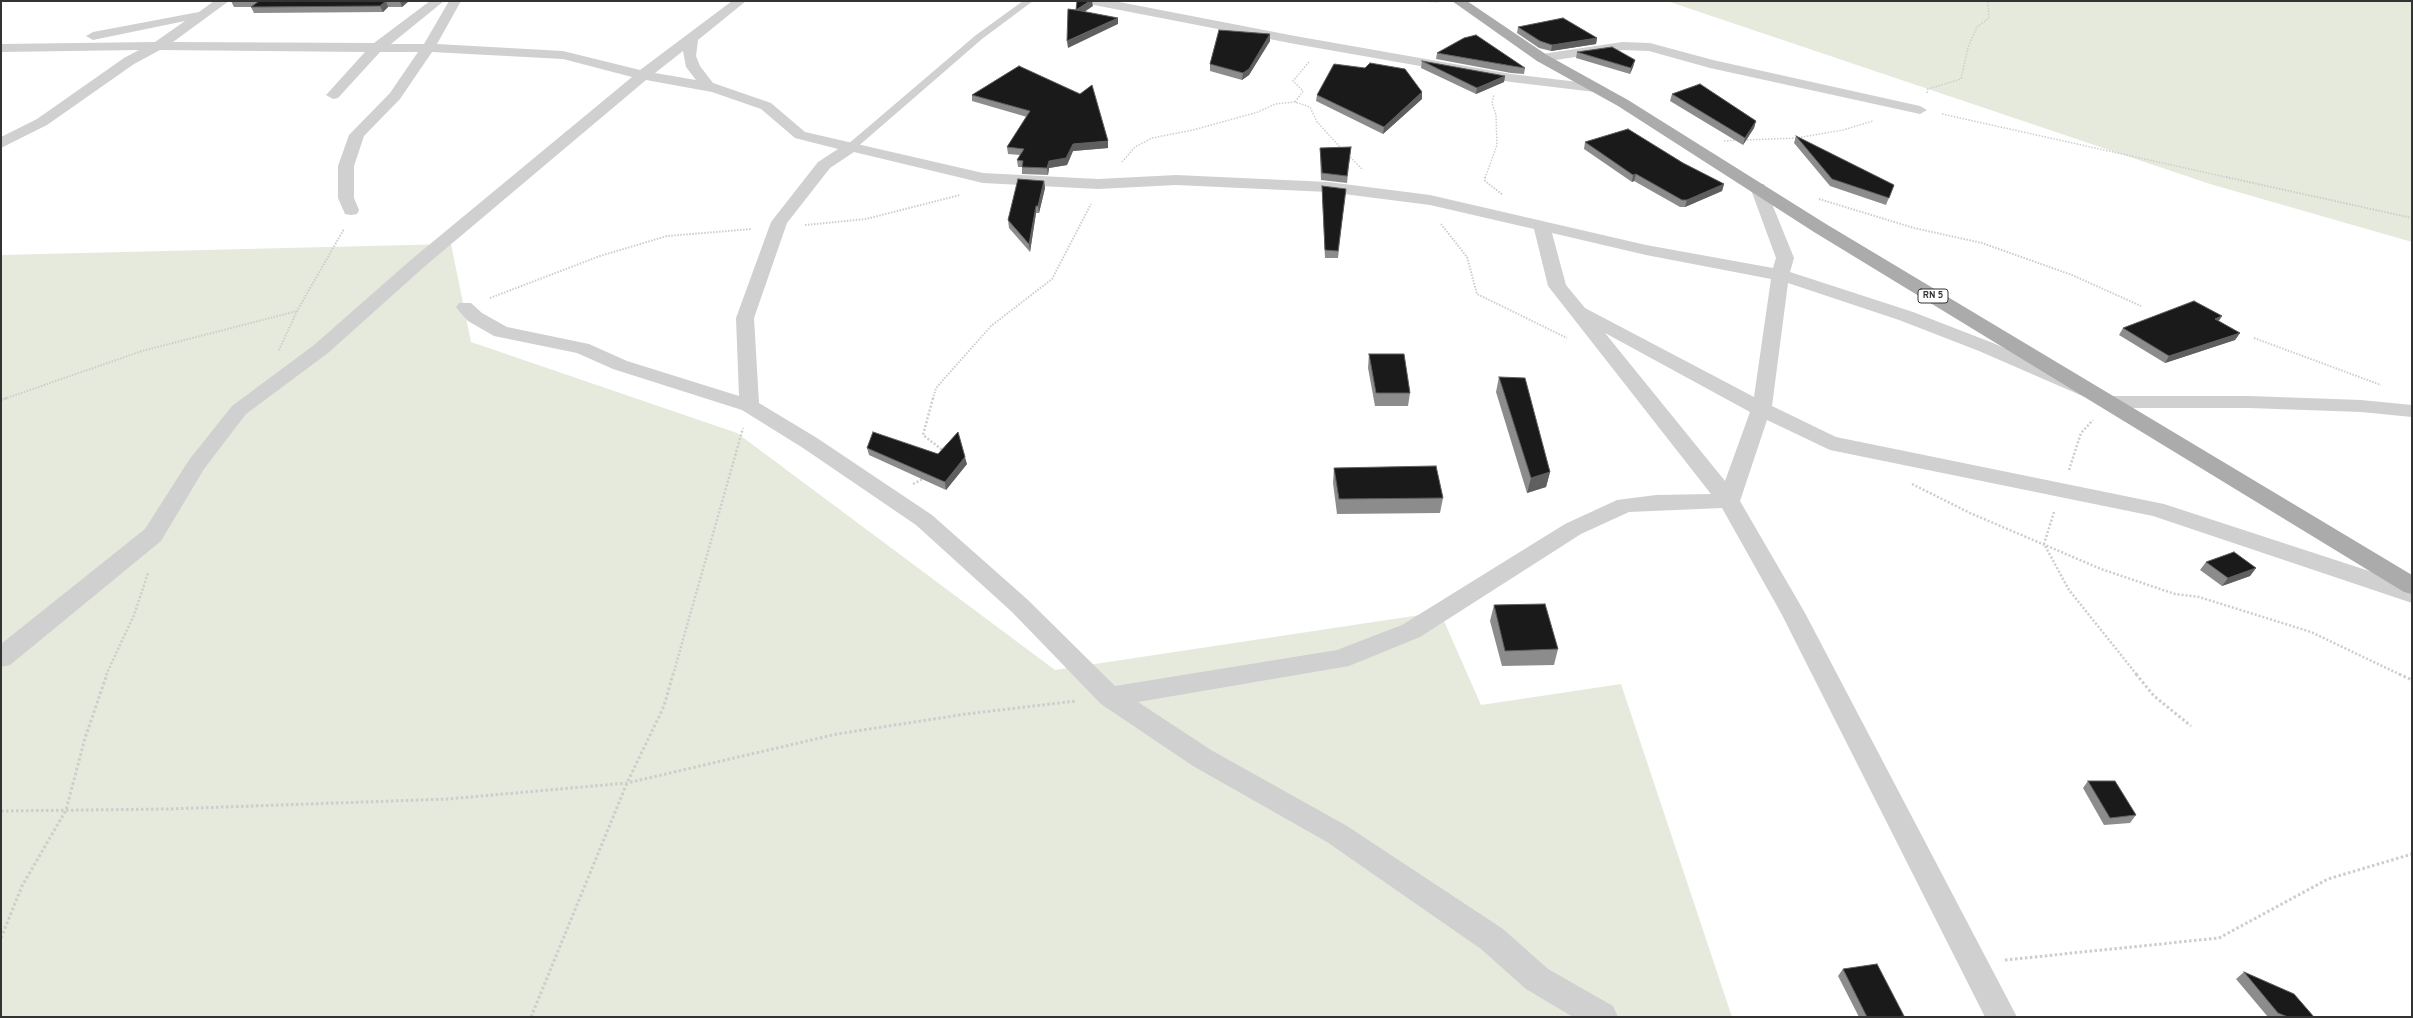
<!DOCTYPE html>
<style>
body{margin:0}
#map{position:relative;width:2413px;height:1018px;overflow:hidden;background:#fff;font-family:Overpass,sans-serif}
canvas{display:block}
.frame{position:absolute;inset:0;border:2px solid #333;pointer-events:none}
</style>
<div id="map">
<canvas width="2413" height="1018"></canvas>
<div class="frame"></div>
</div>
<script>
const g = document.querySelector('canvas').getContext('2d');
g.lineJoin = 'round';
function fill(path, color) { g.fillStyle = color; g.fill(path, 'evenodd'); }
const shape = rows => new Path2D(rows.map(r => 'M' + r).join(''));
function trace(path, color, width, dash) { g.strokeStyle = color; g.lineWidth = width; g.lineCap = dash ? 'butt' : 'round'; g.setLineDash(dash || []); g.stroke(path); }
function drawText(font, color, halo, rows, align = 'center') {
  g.font = font + ' Overpass,sans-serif'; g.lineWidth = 4; g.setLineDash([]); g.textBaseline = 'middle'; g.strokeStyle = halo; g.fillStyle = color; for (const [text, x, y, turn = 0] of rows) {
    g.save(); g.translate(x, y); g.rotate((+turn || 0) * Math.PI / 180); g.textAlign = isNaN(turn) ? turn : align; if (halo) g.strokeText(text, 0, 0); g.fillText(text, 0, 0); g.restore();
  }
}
const green = shape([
 [1667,1,2412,1,2412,242,2210,184],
 [451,244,471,342,737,433,1055,670,1440,612,1481,705,1621,684,1732,1017,1,1017,1,255]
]);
const pathFar3 = shape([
 [1422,1,1438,2],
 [1309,62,1293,81,1303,91,1295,102,1310,107,1317,122,1342,149],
 [1927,93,1928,89,1961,79,1968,47,1977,27,1989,18,1988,1],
 [1942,114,2230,178],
 [1744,140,1796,138,1843,130,1873,121],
 [1724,141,1737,140],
 [1348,155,1363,170],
 [1122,162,1135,147,1152,138,1193,130,1258,112,1275,104,1295,102],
 [1485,178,1497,145,1496,115,1492,103,1494,94]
]);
const pathFar2 = shape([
 [1485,177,1485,181,1503,195],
 [2226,177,2412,218],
 [1819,199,1914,228,1982,243,2072,275,2141,306],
 [1441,224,1467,257,1477,294,1567,338],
 [805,225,866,219,960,195],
 [490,298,600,256,667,236,752,229],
 [2254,338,2381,385],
 [279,350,297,311,344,229],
 [4,399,142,351,297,311],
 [933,399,936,388,991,326,1052,279,1091,204]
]);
const pathFar1 = shape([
 [933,398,923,435,945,452],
 [1,400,7,398],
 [2069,470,2081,433,2093,420],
 [913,484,925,478],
 [1912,484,1970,513,2101,569,2175,594,2199,597,2311,632,2401,675],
 [2054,512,2044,544,2069,590,2137,675],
 [106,675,134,615,148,573],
 [673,675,743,428]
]);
const path = shape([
 [2136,674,2154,696,2191,726],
 [2399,674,2412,680],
 [1,811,168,809,448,799,627,783,837,734,966,714,1076,701],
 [1,938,22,886,66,810,85,738,107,674],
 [2005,960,2219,938,2328,879,2412,854],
 [531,1017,627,783,664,706,673,674]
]);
const lane = shape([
 [1023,1,1033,1,982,39,855,149,847,149,847,145,976,35,1023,1]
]);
const street = shape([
 [214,1,229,1,173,42,374,43,430,1,444,1,391,44,424,44,449,1,461,1,437,44,563,51,640,70,732,1,746,1,698,40,696,56,700,66,713,83,771,103,805,132,983,173,1098,179,1176,175,1328,182,1430,195,1646,245,1773,268,1776,258,1750,187,1752,184,1764,184,1794,258,1790,272,1913,312,1993,343,2113,396,2249,396,2361,400,2412,405,2412,417,2361,412,2249,408,2110,408,1979,351,1899,320,1788,283,1772,406,1836,437,2164,504,2412,585,2412,603,2153,516,1830,450,1767,420,1740,501,1805,613,2017,1017,1985,1017,1781,613,1722,508,1629,512,1581,534,1420,637,1349,666,1138,702,1211,750,1347,826,1503,929,1548,969,1613,1006,1618,1017,1573,1017,1526,989,1481,949,1327,842,1193,766,1101,704,1012,612,916,525,803,448,742,410,613,369,577,353,494,336,468,321,459,311,456,307,459,303,471,303,482,313,507,327,589,344,627,361,739,396,736,318,771,222,818,162,838,149,795,138,761,109,712,92,646,80,424,267,328,353,246,414,204,469,161,541,10,665,1,667,1,644,145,529,189,460,232,406,314,345,412,259,632,77,563,59,432,52,400,99,364,136,354,166,354,198,359,210,357,214,351,215,345,214,338,198,338,166,349,135,390,93,418,52,380,52,338,98,333,99,326,95,365,52,160,50,134,64,47,125,1,148,1,137,37,119,124,58,139,50,1,52,1,44,155,42,185,21,93,40,86,36,93,32,199,12,214,1],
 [683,51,686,67,696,80,655,73,683,51],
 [854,152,983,183,1098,189,1176,185,1328,192,1430,205,1534,229,1548,286,1711,494,1656,495,1617,500,1565,524,1402,625,1337,650,1115,686,1028,600,932,515,817,438,759,403,754,318,787,223,830,168,854,152],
 [1552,233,1646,255,1771,279,1754,397,1585,308,1566,285,1552,233],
 [1605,333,1750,412,1725,481,1605,333],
 [1088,1,1114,1,1295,36,1511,74,1595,84,1602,88,1595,92,1511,82,1295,44,1094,5,1088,1],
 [1622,42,1650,43,1713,60,1920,106,1927,110,1920,114,1710,68,1649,51,1622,50,1542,62,1535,58,1542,54,1622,42]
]);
const primary = shape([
 [1452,1,1467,1,1547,55,1628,100,1826,224,2412,575,2412,594,2404,592,1814,232,1618,106,1537,61,1452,1]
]);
const wall = shape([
 [231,1,409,1,402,7,388,7,383,12,254,13,251,7,234,7],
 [1518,27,1597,38,1596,44,1551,51,1539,48,1517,33],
 [1270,34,1270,41,1249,75,1242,80,1210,71,1210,64],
 [1577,52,1635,60,1633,67,1630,74,1576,58],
 [1437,53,1525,68,1524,74,1511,73,1436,59],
 [1422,61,1505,76,1504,82,1476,94,1421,68],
 [1019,66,1108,148,1073,151,1067,165,1049,168,1048,175,1022,174,1022,167,1018,167,1017,160,1020,155,1008,154,1007,147,1027,117,972,101,972,95],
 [1422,92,1422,99,1383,134,1316,101,1317,95],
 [1672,94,1756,121,1754,128,1743,145,1670,101],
 [1796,136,1894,185,1886,205,1830,186,1794,143],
 [1585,142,1683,163,1724,184,1722,191,1685,207,1680,207,1634,181,1632,182,1584,149],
 [1351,147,1347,183,1321,180,1320,155,1320,148],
 [1044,181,1045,188,1039,213,1036,213,1030,252,1009,228,1008,220],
 [1322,186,1345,196,1338,258,1325,258,1322,193],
 [2219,321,2240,333,2235,340,2165,363,2119,335,2123,328],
 [1369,354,1410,393,1408,406,1375,406,1368,368],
 [1499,377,1550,472,1546,487,1527,493,1496,392],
 [867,448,938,454,967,464,946,490,869,455],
 [1334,468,1443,498,1440,513,1337,514,1333,483],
 [2206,562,2256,568,2250,576,2222,586,2200,570],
 [1494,605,1558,649,1554,665,1502,666,1490,621],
 [2088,781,2136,815,2130,823,2104,825,2083,788],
 [1843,969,1904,1016,1904,1017,1859,1017,1838,976],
 [2244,972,2314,1017,2268,1017,2236,979]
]);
const shadedWall = shape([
 [386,1,388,7,383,12,380,6],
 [400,1,409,1,402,7],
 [1090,1,1092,1,1093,6,1077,17,1076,10],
 [1118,18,1118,24,1068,48,1067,41],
 [1270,34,1270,41,1249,75,1242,80,1243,73],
 [1597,38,1596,44,1551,51,1552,45],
 [1635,60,1633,67,1630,74,1631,68],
 [1505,76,1504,82,1476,94,1477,88],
 [1422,92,1422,99,1383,134,1384,127],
 [1756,121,1754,128,1743,145,1745,138],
 [1108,141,1108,148,1073,151,1067,165,1049,168,1048,175,1047,168,1049,161,1073,144],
 [1636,174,1634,181,1632,182,1633,175],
 [1044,181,1045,188,1039,213,1038,206],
 [1724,184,1722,191,1685,207,1687,200],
 [1036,206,1036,213,1030,252,1029,244],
 [2222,316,2217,324,2215,319],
 [2240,333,2235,340,2165,363,2169,356],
 [965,457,967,464,946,490,945,482],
 [1550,472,1546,487,1527,493,1531,478],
 [2256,568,2250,576,2222,586,2228,578]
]);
const building = shape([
 [259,1,400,1,386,1,380,6,251,7,259,1],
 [1077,1,1090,1,1076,10,1118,18,1067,41,1068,9,1076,10,1077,1],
 [1563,18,1597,38,1552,45,1540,41,1518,27,1563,18],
 [1219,30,1270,34,1249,69,1243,73,1210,64,1219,30],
 [1476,35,1525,68,1512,66,1437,53,1464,38,1476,35],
 [1612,47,1635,60,1631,68,1577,52,1612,47],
 [1422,61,1505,76,1477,88,1422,61],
 [1370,63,1405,69,1422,92,1384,127,1317,95,1334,64,1365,68,1370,63],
 [1019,66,1080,94,1092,85,1108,141,1073,144,1066,158,1049,161,1047,168,1022,167,1023,161,1017,160,1024,149,1007,147,1030,111,972,95,1019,66],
 [1700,84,1756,121,1745,138,1672,94,1700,84],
 [1628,129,1683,163,1724,184,1687,200,1682,200,1636,174,1633,175,1585,142,1628,129],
 [1796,136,1894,185,1889,198,1832,179,1796,136],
 [1351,147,1347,176,1322,173,1320,148,1351,147],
 [1018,179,1044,181,1038,206,1036,206,1029,244,1008,220,1018,179],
 [1322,186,1346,189,1338,251,1325,250,1322,186],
 [2194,301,2222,316,2215,319,2240,333,2169,356,2123,328,2194,301],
 [1369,354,1404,354,1410,393,1376,393,1369,354],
 [1499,377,1525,378,1550,472,1531,478,1499,377],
 [873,432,938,454,958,432,965,457,945,482,867,448,873,432],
 [1436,466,1443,498,1339,499,1334,468,1436,466],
 [2234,552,2256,568,2228,578,2206,562,2234,552],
 [1545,604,1558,649,1505,651,1494,605,1545,604],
 [2088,781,2115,781,2136,815,2110,818,2088,781],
 [1877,964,1904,1016,1895,1017,1867,1017,1843,969,1877,964],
 [2244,972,2294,994,2314,1017,2288,1017,2278,1013,2244,972]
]);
const shields = [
 [1933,296,30]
];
const shieldNames = [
 ["RN 5",1933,296]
];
fill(green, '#e5eadc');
trace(pathFar3, '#cdcdcd', 1.5, [1.5, 1.5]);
trace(pathFar2, '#cdcdcd', 2, [1.5, 1.5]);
trace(pathFar1, '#cdcdcd', 2.5, [2, 2]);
trace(path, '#cdcdcd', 3, [2.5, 2.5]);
fill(lane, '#d0d0d0');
fill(street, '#d0d0d0');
fill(primary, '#ababab');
fill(wall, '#8c8c8c');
fill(shadedWall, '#5f5f5f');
fill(building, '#1a1a1a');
trace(building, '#5f5f5f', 1);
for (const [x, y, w] of shields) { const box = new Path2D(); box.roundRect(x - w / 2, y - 7, w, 14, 3); g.fillStyle = '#fff'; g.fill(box); trace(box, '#333', 1); }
drawText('bold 9px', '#333', null, shieldNames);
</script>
